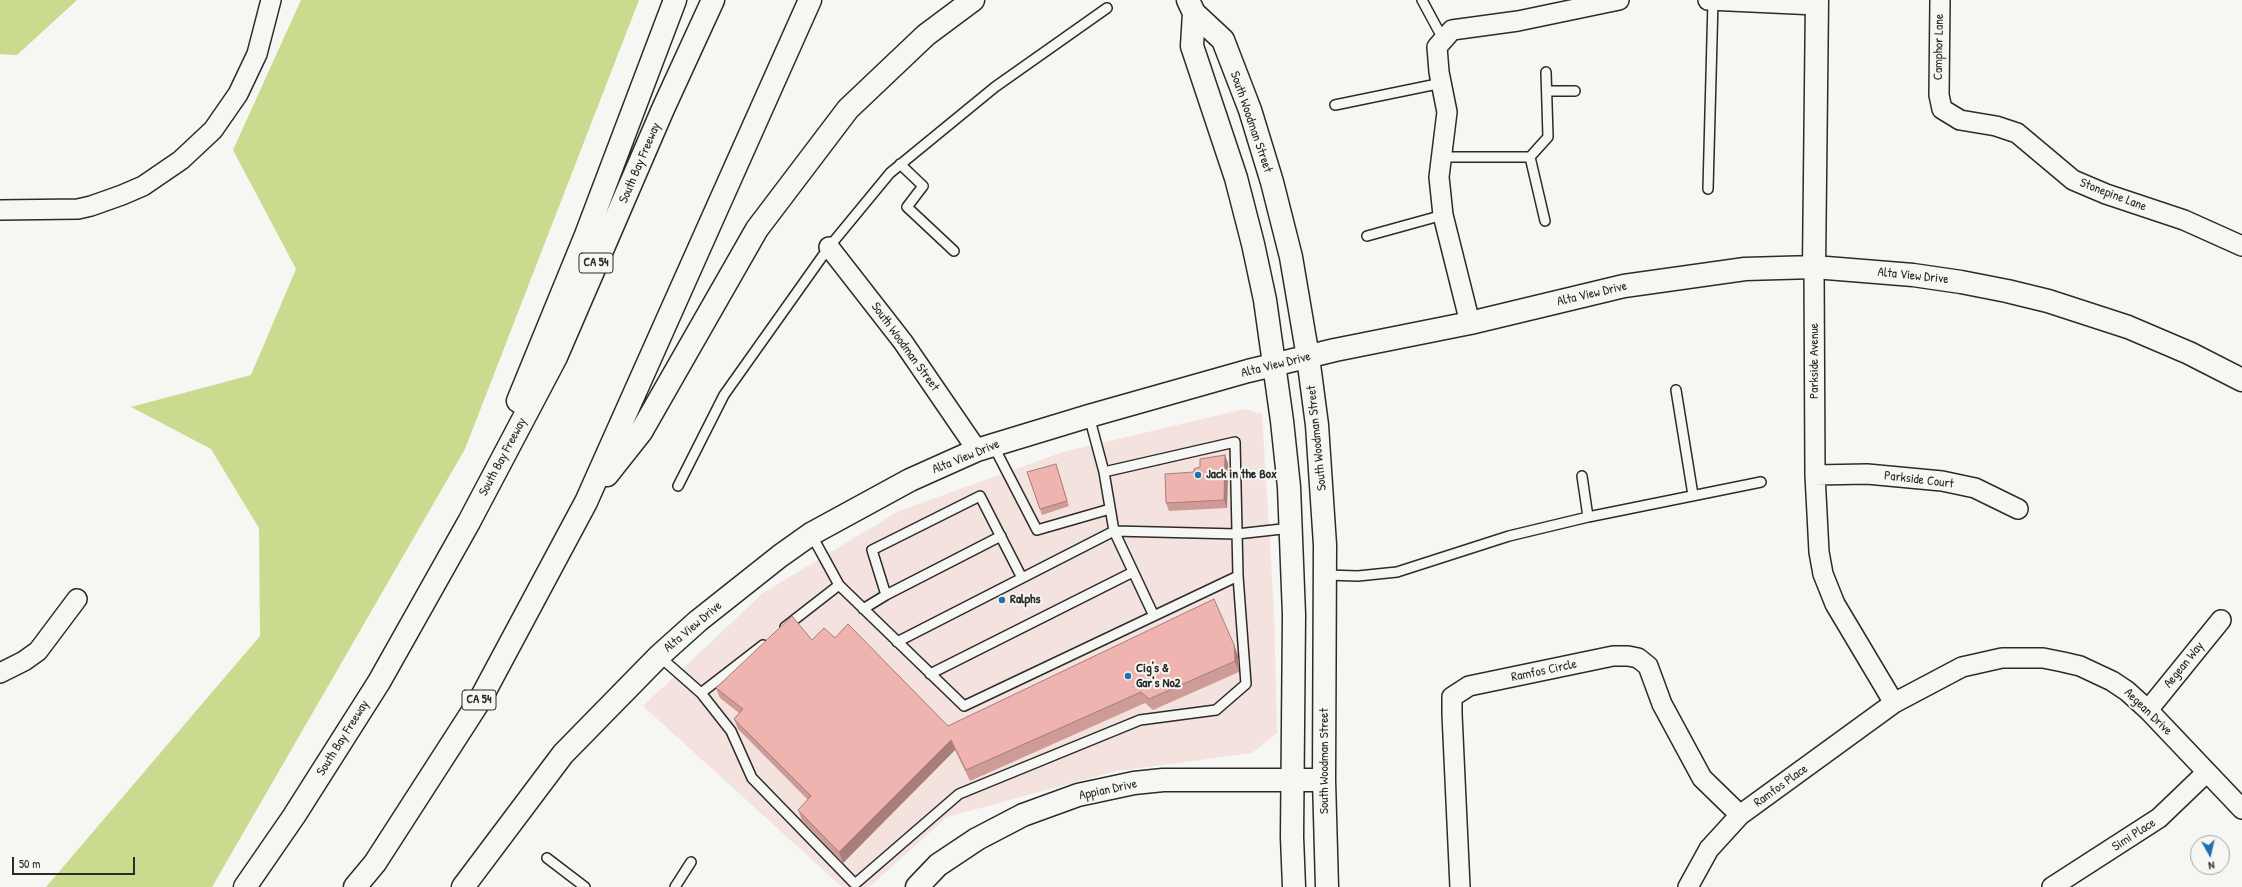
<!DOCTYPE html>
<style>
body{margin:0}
#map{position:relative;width:2242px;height:887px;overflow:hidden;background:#f6f6f2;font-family:"Patrick Hand",sans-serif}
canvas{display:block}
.north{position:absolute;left:2190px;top:835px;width:40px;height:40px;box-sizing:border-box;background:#f6f6f2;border:1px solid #a5a5a2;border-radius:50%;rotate:172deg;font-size:11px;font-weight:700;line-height:16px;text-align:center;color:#2b2b2b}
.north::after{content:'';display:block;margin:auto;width:14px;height:18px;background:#1f6fb2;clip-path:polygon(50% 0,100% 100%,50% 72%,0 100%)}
.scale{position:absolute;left:12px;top:857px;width:123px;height:18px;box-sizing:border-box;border:2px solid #2b2b2b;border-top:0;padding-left:5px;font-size:12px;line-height:14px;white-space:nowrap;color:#2b2b2b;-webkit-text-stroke:3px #f6f6f2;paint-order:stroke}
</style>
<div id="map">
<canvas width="2242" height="887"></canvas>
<div class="north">N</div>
<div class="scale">50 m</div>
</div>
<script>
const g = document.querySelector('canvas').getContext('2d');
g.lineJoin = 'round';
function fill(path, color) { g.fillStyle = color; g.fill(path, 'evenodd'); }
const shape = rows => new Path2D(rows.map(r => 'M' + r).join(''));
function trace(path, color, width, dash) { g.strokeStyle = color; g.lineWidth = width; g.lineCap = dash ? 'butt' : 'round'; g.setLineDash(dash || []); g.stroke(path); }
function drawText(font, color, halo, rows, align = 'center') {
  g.font = font + ' "Patrick Hand",sans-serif'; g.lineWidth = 4; g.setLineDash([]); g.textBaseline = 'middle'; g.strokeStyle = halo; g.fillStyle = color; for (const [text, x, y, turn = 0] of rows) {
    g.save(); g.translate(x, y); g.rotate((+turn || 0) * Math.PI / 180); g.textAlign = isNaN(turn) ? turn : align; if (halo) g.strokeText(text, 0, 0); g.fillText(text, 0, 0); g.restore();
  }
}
const built = shape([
 [1245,409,1262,414,1274,610,1277,733,1252,753,1117,771,947,817,869,887,842,887,643,706,763,593,899,511,1063,452]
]);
const green = shape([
 [0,0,77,0,17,55,0,54],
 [301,0,639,0,465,449,212,887,46,887,260,636,259,528,211,449,131,407,251,375,296,269,233,150]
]);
const lane = shape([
 [1422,0,1443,39],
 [1547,91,1575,91],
 [1335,105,1442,83],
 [1443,157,1530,157,1545,221],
 [1530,157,1548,137,1546,72],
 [900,164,923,186,907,207,954,251],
 [1708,189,1713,1],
 [1367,236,1443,215],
 [1676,390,1693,495],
 [993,445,1037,530,1110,509],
 [1104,472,1114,531,1237,534,1291,528],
 [1582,476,1588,517],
 [678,486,724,395,829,247,890,173,995,87,1107,8],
 [1326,575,1358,576,1397,572,1509,536,1588,517,1761,482],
 [839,585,964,706,1238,576,1235,442,1104,472,1089,416],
 [886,595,1001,536],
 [863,609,886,595,872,550,980,496,1022,578],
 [785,627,839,585,811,534],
 [897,642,1114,531,1154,616],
 [659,656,701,693,763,645],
 [930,674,1133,572],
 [701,693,731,731,752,778,855,884,959,794,1140,720,1216,710,1246,684,1238,576],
 [547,858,585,887],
 [675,887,691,862]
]);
const street = shape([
 [1708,0,1816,5],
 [1940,0,1939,95,1942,109,1960,120,1996,126,2017,133,2073,180,2106,194,2184,220,2242,246],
 [0,210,78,209,91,206,122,195,143,186,181,160,213,130,238,94,257,54,271,0],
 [829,247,903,342,977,450],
 [1814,267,1815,475,1819,552,1823,574,1835,604,1894,703],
 [1470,323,1443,215,1439,177,1447,112,1439,72,1437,47,1452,30,1518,21,1619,0],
 [1815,475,1867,474,1942,481,1975,488,2018,509],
 [0,673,24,661,38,651,77,599],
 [2148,710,2221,620],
 [1460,887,1452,714,1452,697,1469,686,1613,656,1628,656,1638,658,1648,666,1662,704,1702,778,1740,815],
 [1688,887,1709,849,1740,815,1894,703,1962,667,2002,658,2043,658,2063,662,2080,666,2112,681,2127,691,2148,710,2242,809],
 [2052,887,2159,818,2207,772]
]);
const secondary = shape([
 [1188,0,1194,13,1223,40,1250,110,1272,182,1291,257,1308,357,1317,425,1325,545,1324,780,1327,887],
 [1194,13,1192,46,1236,178,1253,244,1265,300,1282,421,1289,487,1294,615,1292,837,1294,887],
 [1814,267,1817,0],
 [463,887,563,754,659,656,698,621,780,556,811,534,910,480,977,450,1089,416,1248,371,1335,350,1470,323,1624,286,1745,269,1814,267,1913,275,1961,282,2007,291,2048,301,2128,327,2189,353,2242,380],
 [917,887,938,865,977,839,1023,815,1078,795,1134,783,1163,780,1324,780]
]);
const highway = shape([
 [518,401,586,235,675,0],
 [607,475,641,432,757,229,848,109,926,35,973,0],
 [245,887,294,816,379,682,469,522,556,357,663,109,713,0],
 [355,887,375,863,480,700,586,502,810,0]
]);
const wall = shape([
 [1225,455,1228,464,1227,508,1169,511,1166,503,1194,472,1200,467],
 [1058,470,1069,506,1042,515,1027,472],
 [835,638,948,726,1234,645,1238,656,1239,672,1153,710,1145,703,970,781,955,750,843,863,802,821,798,810,808,800,738,729,734,719,739,713,720,698,716,688,812,640]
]);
const shadedWall = shape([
 [1225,455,1228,464,1227,508,1224,500],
 [1234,645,1238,656,1239,672,1235,661],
 [951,740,955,750,843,863,839,852]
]);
const building = shape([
 [1225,455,1224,500,1166,503,1165,474,1194,472,1194,469,1200,467,1200,459,1225,455],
 [1056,464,1067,501,1040,509,1027,472,1056,464],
 [1214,599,1234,645,1235,661,1149,699,1141,692,966,770,951,740,839,852,798,810,811,796,734,719,743,709,716,688,792,616,812,640,824,628,835,638,848,624,948,726,1214,599]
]);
const markers = [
 [1198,475,4,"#1f6fb2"],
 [1002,600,4,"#1f6fb2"],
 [1128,676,4,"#1f6fb2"]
];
const shields = [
 [596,263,34],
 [479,700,34]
];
const shieldNames = [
 ["CA 54",596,263],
 ["CA 54",479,700]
];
const streetNames = [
 ["Camphor Lane",1939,47,-89],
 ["South Woodman Street",1251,122,71],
 ["South Bay Freeway",640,163,-67],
 ["Stonepine Lane",2113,195,21],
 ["Alta View Drive",1913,276,6],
 ["Alta View Drive",1592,294,-13],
 ["South Woodman Street",905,347,54],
 ["Parkside Avenue",1815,361,-90],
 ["Alta View Drive",1276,365,-14],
 ["South Woodman Street",1317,438,-96],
 ["South Bay Freeway",503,457,-62],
 ["Alta View Drive",966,457,-22],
 ["Parkside Court",1919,480,7],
 ["Alta View Drive",693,627,-40],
 ["Aegean Way",2184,665,-51],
 ["Ramfos Circle",1544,671,-12],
 ["Aegean Drive",2148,712,44],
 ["South Bay Freeway",343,738,-58],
 ["South Woodman Street",1325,761,-90],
 ["Ramfos Place",1781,786,-36],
 ["Appian Drive",1108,790,-12],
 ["Simi Place",2134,835,-33]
];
const poiNames = [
 ["Jack in the Box",1206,475],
 ["Ralphs",1010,600],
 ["Cig's &",1136,669],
 ["Gar's No2",1136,684]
];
fill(built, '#f4e2de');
fill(green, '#cada8e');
trace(lane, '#2b2b2b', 12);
trace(street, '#2b2b2b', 22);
trace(secondary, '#2b2b2b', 25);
trace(highway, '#2b2b2b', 25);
trace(lane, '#f6f6f2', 9);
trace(street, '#f6f6f2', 19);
trace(secondary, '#f6f6f2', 22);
trace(highway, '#f6f6f2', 22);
fill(wall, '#ce9b96');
fill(shadedWall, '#a77e7a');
fill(building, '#efb4af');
trace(building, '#a77e7a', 1);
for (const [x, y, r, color] of markers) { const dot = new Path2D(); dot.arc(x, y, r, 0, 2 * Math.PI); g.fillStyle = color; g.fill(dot); trace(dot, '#f6f6f2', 1.5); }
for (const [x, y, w] of shields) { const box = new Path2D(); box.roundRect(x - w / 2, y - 10, w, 20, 3); g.fillStyle = '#f6f6f2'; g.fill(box); trace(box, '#2b2b2b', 1); }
drawText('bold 12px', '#2b2b2b', null, shieldNames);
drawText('13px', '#2b2b2b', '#f6f6f2', streetNames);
drawText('bold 13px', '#2b2b2b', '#f6f6f2', poiNames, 'left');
</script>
